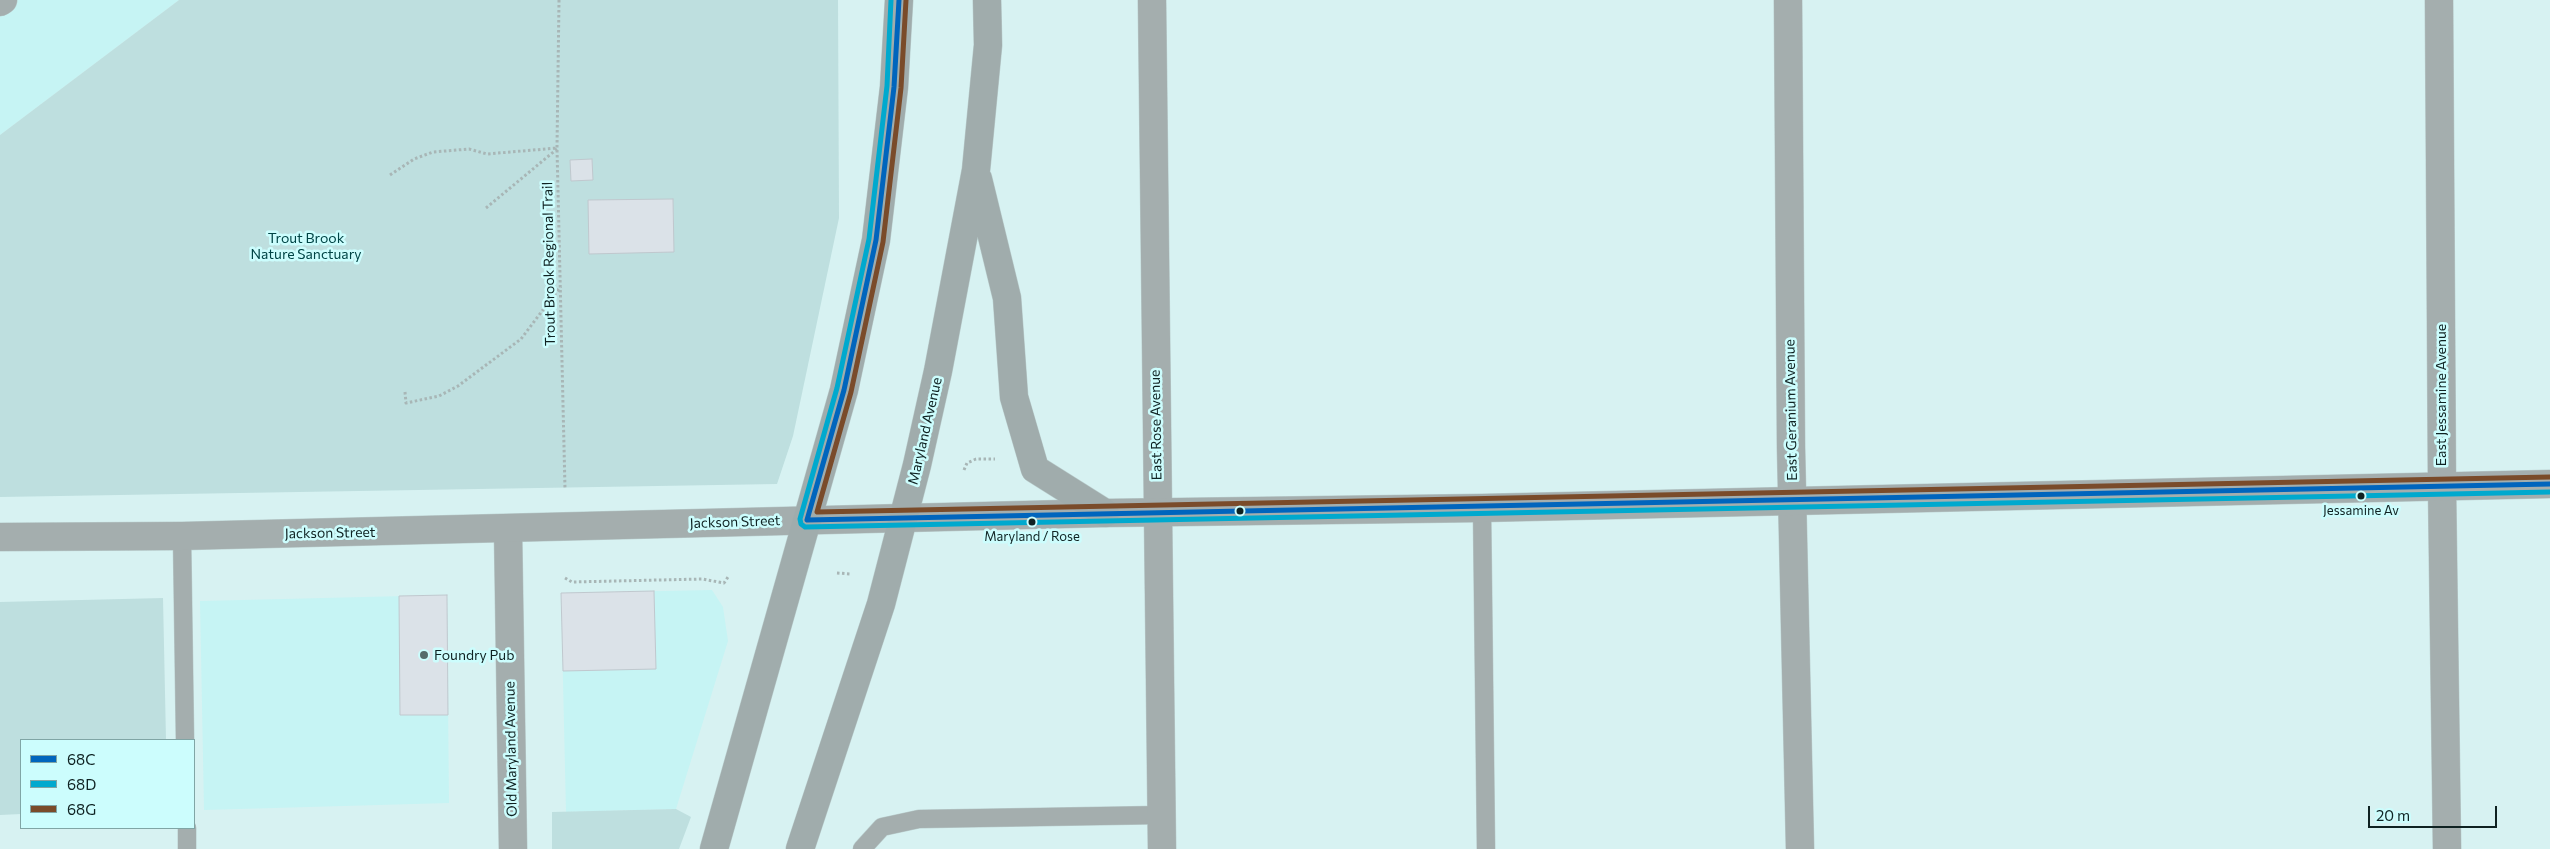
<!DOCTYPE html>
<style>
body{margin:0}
#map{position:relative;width:2550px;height:849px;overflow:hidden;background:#d7f2f2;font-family:Commissioner,sans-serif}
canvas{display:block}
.legend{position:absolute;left:20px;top:739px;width:175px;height:90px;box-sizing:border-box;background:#ccfdfd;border:1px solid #80a5a5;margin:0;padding:6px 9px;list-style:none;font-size:15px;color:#0f2222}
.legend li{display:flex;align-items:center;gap:10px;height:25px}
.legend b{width:25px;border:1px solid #80a5a5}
.scale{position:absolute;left:2368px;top:806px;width:129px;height:22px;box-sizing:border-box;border:2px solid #0f2222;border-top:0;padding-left:6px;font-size:15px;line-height:18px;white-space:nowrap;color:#0f2222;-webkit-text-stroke:4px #ccfdfd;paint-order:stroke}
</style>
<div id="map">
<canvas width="2550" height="849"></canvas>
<ul class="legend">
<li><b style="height:6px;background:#0065bd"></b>68C</li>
<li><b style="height:6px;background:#00a9ce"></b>68D</li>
<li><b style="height:6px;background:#7a4b2a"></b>68G</li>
</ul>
<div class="scale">20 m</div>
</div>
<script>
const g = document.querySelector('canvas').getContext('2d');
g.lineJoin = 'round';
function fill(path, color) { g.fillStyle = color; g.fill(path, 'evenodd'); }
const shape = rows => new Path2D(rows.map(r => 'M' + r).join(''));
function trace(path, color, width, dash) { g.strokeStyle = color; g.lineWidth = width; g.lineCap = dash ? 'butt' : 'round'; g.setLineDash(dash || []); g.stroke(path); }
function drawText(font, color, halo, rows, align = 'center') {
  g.font = font + ' Commissioner,sans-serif'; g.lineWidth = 5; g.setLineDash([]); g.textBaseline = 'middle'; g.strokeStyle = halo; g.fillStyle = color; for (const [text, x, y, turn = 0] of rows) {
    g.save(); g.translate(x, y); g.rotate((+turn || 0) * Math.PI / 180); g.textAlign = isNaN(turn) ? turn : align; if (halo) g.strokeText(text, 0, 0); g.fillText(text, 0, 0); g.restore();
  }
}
const built = shape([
 [0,0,179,0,0,135],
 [712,590,723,607,728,641,676,809,566,812,561,593],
 [447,595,449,803,204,810,200,601]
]);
const green = shape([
 [179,0,838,0,839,218,793,436,777,484,0,497,0,135],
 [163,598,166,740,21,740,21,814,0,815,0,602],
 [676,809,691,817,679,849,552,849,552,812]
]);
const building = shape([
 [592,159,593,180,571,181,570,160,592,159],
 [673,199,674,252,589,254,588,200,673,199],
 [654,591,656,669,563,671,561,593,654,591],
 [447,595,448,715,400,715,399,596,447,595]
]);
const path = shape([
 [559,0,557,148,565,489],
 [390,175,414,159,433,152,469,149,487,154,557,148],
 [486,208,557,149],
 [405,392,406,403,439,396,458,386,521,339,561,286],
 [964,470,967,463,976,459,995,459],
 [837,573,851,574],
 [565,578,572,582,702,579,724,583,728,577]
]);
const service = shape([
 [1482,508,1486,849],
 [182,536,185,740],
 [187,828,187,849],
 [862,849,882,827,919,819,1161,815]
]);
const minor = shape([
 [1152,0,1162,849],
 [1788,0,1791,447,1800,849],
 [2439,0,2442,486,2447,849],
 [0,2,3,0],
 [508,529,513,849]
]);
const tertiary = shape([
 [0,537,182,536,1105,513,1482,508,2550,484]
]);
const secondary = shape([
 [978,179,1007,298,1014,397,1035,469,1105,513],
 [714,849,844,390,876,240,894,87,899,0],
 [800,849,881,604,917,465,938,371,976,170,988,45,987,0]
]);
const bus1 = shape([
 [899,0,894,87,876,240,844,390,807,520,2550,484]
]);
const bus2 = shape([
 [891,0,887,86,869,239,837,388,800,519,801,524,805,527,2550,492]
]);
const bus3 = shape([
 [906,0,901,88,883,242,851,392,817,512,2550,477]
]);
const markers = [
 [2361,496,4.5,"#0f2222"],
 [1240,511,4.5,"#0f2222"],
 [1032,522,4.5,"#0f2222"],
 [424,655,5,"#556b6b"]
];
const busNames = [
 ["Jessamine Av",2361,511],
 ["Maryland / Rose",1032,537]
];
const parkNames = [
 ["Trout Brook",306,238],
 ["Nature Sanctuary",306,254]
];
const streetNames = [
 ["Trout Brook Regional Trail",549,264,-91],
 ["East Jessamine Avenue",2441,395,-90],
 ["East Geranium Avenue",1791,410,-91],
 ["East Rose Avenue",1156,425,-91],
 ["Maryland Avenue",925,431,-77],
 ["Jackson Street",735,522,-2],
 ["Jackson Street",330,533,-1],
 ["Old Maryland Avenue",511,749,-91]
];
const poiNames = [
 ["Foundry Pub",434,655]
];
fill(built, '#c6f4f4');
fill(green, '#bedfdf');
fill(building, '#dbe2e8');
trace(building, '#c0c8ce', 1);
trace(service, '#bacece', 19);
trace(minor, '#bacece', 29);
trace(tertiary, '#bacece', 29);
trace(secondary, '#bacece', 29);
trace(path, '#a8b6b6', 3, [2.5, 2.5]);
trace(service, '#a4aeae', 18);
trace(minor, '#a4aeae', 28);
trace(tertiary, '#a4aeae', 28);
trace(secondary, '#a0acac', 28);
trace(bus1, '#0065bd', 5);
trace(bus2, '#00a9ce', 5);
trace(bus3, '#7a4b2a', 5);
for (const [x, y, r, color] of markers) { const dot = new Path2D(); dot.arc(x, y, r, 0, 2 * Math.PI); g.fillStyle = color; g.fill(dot); trace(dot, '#ccfdfd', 2); }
drawText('13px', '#0f2222', '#ccfdfd', busNames);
drawText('14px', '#004445', '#ccfdfd', parkNames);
drawText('14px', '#0f2222', '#ccfdfd', streetNames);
drawText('14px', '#0f2222', '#ccfdfd', poiNames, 'left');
</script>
